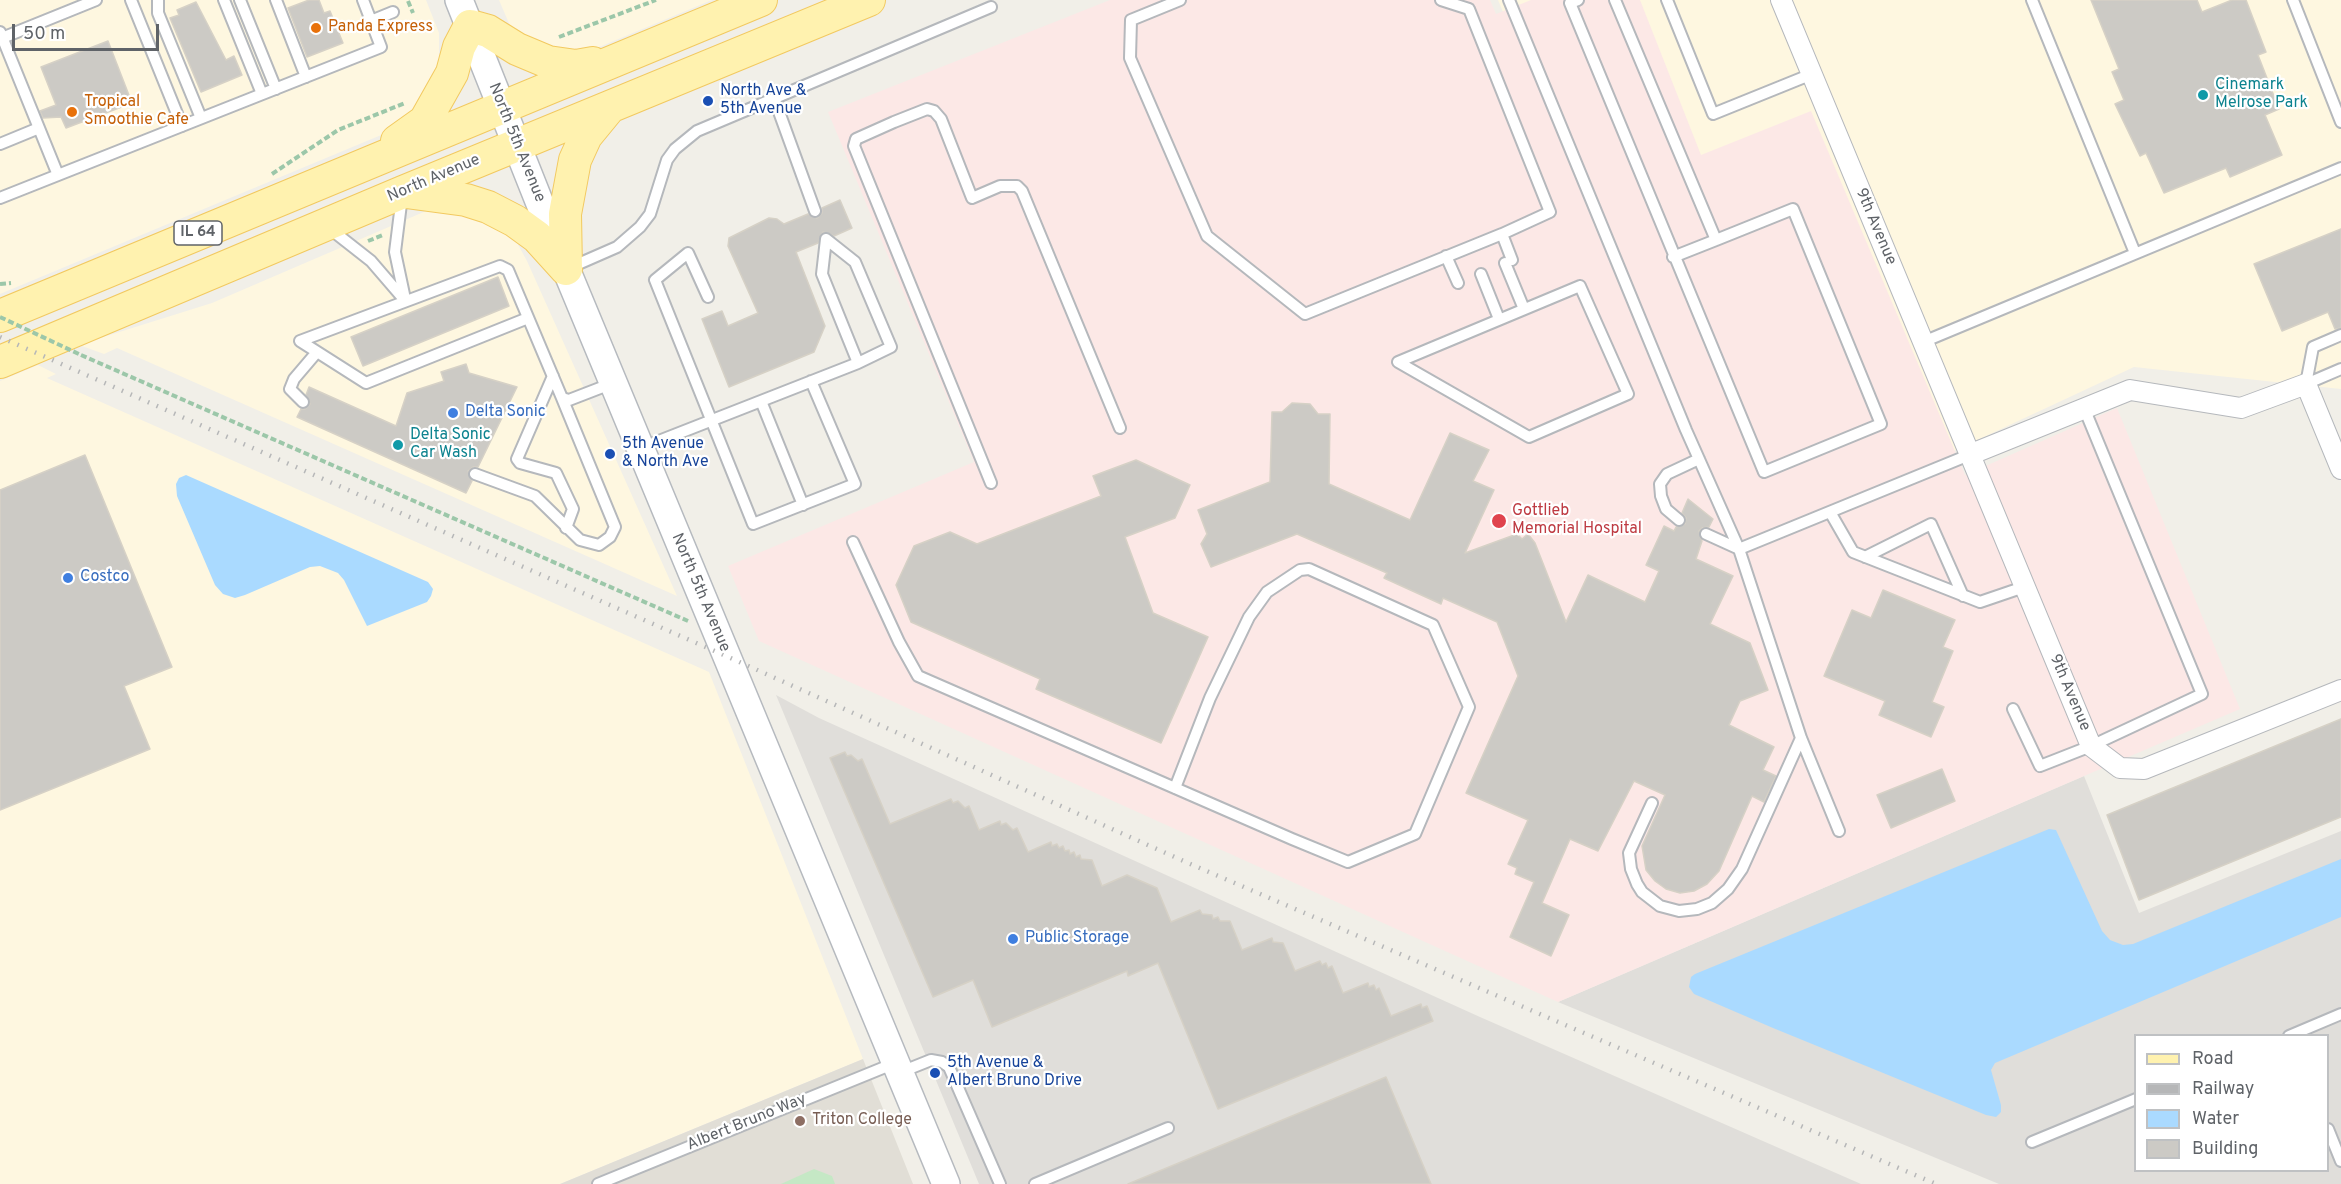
<!DOCTYPE html>
<style>
body{margin:0}
#map{position:relative;width:2341px;height:1184px;overflow:hidden;background:#f1efe8;font-family:Overpass,sans-serif}
canvas{display:block}
.legend{position:absolute;left:2134px;top:1034px;width:195px;height:138px;box-sizing:border-box;background:#fff;border:2px solid #bfc1c3;margin:0;padding:8px 10px;list-style:none;font-size:18px;color:#5f6368}
.legend li{display:flex;align-items:center;gap:12px;height:30px}
.legend b{width:30px;border:2px solid #bfc1c3}
.scale{position:absolute;left:12px;top:24px;width:147px;height:27px;box-sizing:border-box;border:3px solid #5f6368;border-top:0;padding-left:8px;font-size:18px;line-height:21px;white-space:nowrap;color:#5f6368;-webkit-text-stroke:4px #fff;paint-order:stroke}
</style>
<div id="map">
<canvas width="2341" height="1184"></canvas>
<ul class="legend">
<li><b style="height:8px;background:#fff2af"></b>Road</li>
<li><b style="height:8px;background:#b6b7b8"></b>Railway</li>
<li><b style="height:16px;background:#aadaff"></b>Water</li>
<li><b style="height:16px;background:#cccac5"></b>Building</li>
</ul>
<div class="scale">50 m</div>
</div>
<script>
const g = document.querySelector('canvas').getContext('2d');
g.lineJoin = 'round';
function fill(path, color) { g.fillStyle = color; g.fill(path, 'evenodd'); }
const shape = rows => new Path2D(rows.map(r => 'M' + r).join(''));
function trace(path, color, width, dash) { g.strokeStyle = color; g.lineWidth = width; g.lineCap = dash ? 'butt' : 'round'; g.setLineDash(dash || []); g.stroke(path); }
function drawText(font, color, halo, rows, align = 'center') {
  g.font = font + ' Overpass,sans-serif'; g.lineWidth = 4.5; g.setLineDash([]); g.textBaseline = 'middle'; g.strokeStyle = halo; g.fillStyle = color; for (const [text, x, y, turn = 0] of rows) {
    g.save(); g.translate(x, y); g.rotate((+turn || 0) * Math.PI / 180); g.textAlign = isNaN(turn) ? turn : align; if (halo) g.strokeText(text, 0, 0); g.fillText(text, 0, 0); g.restore();
  }
}
const commercial = shape([
 [0,0,426,0,439,33,439,80,420,112,386,133,0,294],
 [499,0,712,0,592,50,552,48,514,35],
 [1498,0,2341,0,2341,389,2134,367,1733,554],
 [457,207,511,232,527,261,677,596,117,348,104,354,82,346,97,339,212,303,433,208],
 [38,365,56,374,47,378,709,672,863,1059,560,1184,0,1184,0,381]
]);
const industrial = shape([
 [776,695,819,718,1480,1017,1861,1184,979,1184],
 [2084,776,2139,913,2341,831,2341,1184,1999,1184,1558,1002],
 [2136,1036,2328,1036,2328,1170,2136,1170]
]);
const education = shape([
 [863,1059,913,1184,560,1184]
]);
const medical = shape([
 [1110,0,1490,0,1496,14,1531,0,1640,0,1701,155,1811,111,1965,475,2117,408,2240,709,1558,1002,759,641,728,566,974,462,828,112]
]);
const green = shape([
 [814,1169,832,1176,835,1184,781,1184]
]);
const water = shape([
 [186,475,428,582,433,589,431,596,427,602,367,626,344,580,338,573,320,566,310,567,245,595,235,598,223,594,215,585,177,496,176,484,179,478],
 [2049,829,2056,830,2102,931,2110,940,2123,945,2133,944,2341,859,2341,917,1995,1063,1991,1070,2001,1105,2001,1112,1996,1117,1986,1115,1773,1028,1694,994,1689,987,1691,977,1695,974]
]);
const building = shape([
 [309,0,319,0,324,13,330,11,343,43,307,57,288,8,309,0],
 [2091,0,2197,0,2202,12,2232,0,2246,0,2266,52,2258,55,2279,109,2265,115,2282,155,2230,177,2226,168,2164,193,2146,153,2140,156,2115,104,2124,100,2112,72,2119,69,2091,0],
 [196,2,226,60,234,56,242,75,201,92,170,18,179,15,177,10,196,2],
 [108,41,132,103,66,128,61,117,43,118,40,111,56,105,41,67,108,41],
 [840,200,852,228,834,236,823,232,818,243,796,252,825,326,814,352,729,387,702,319,722,311,728,326,758,313,728,246,729,238,769,218,777,219,784,224,808,214,817,218,822,213,822,208,840,200],
 [2341,229,2341,328,2335,329,2328,312,2282,331,2254,264,2341,229],
 [498,277,509,306,363,366,351,337,498,277],
 [466,364,469,373,517,387,478,467,473,467,468,471,472,481,466,493,297,417,301,409,305,409,310,404,306,395,309,387,396,426,407,393,444,381,441,372,466,364],
 [1292,403,1310,404,1318,414,1330,414,1329,484,1410,520,1450,433,1489,450,1473,481,1494,490,1465,553,1517,534,1522,539,1528,534,1535,543,1566,622,1588,575,1645,602,1659,571,1646,565,1664,526,1674,531,1676,527,1685,524,1686,518,1682,513,1688,499,1713,519,1709,527,1702,528,1699,531,1702,541,1696,559,1733,576,1710,624,1750,643,1768,690,1740,701,1729,725,1774,747,1763,770,1776,776,1764,802,1752,796,1719,871,1707,884,1694,891,1680,893,1666,889,1655,881,1646,870,1642,846,1665,795,1634,781,1598,851,1570,839,1542,903,1569,915,1551,956,1510,937,1534,882,1515,874,1517,868,1508,864,1528,820,1466,793,1518,676,1497,622,1443,598,1441,604,1384,578,1387,573,1297,534,1211,567,1201,544,1207,534,1198,510,1270,482,1272,412,1282,412,1292,403],
 [85,455,172,667,124,686,150,749,0,810,0,490,85,455],
 [1136,460,1190,485,1175,518,1125,537,1153,613,1208,637,1161,743,1036,689,1040,679,911,622,896,585,914,546,950,532,977,544,1101,496,1093,476,1136,460],
 [1883,590,1955,620,1943,647,1953,651,1932,702,1944,707,1931,737,1879,715,1885,701,1824,676,1852,610,1871,618,1883,590],
 [2341,719,2341,817,2139,900,2107,815,2341,719],
 [845,752,847,756,851,755,858,761,862,759,890,824,951,799,953,803,958,801,965,808,969,806,979,830,1000,821,1001,825,1006,823,1013,830,1017,828,1028,852,1051,842,1052,846,1057,844,1059,848,1063,846,1065,851,1069,850,1070,854,1074,852,1076,857,1080,855,1081,859,1092,860,1102,886,1127,875,1157,888,1171,922,1200,910,1202,914,1212,915,1213,919,1218,917,1220,921,1230,921,1242,950,1272,938,1273,942,1283,943,1295,971,1320,961,1322,965,1326,963,1328,968,1332,966,1343,993,1368,983,1369,987,1374,985,1376,990,1379,988,1391,1016,1421,1004,1422,1008,1427,1006,1433,1021,1218,1109,1158,963,1128,976,1127,971,992,1027,973,980,933,997,830,758,845,752],
 [1942,769,1955,801,1891,828,1877,795,1942,769],
 [1386,1077,1431,1184,1128,1184,1386,1077]
]);
const path = shape([
 [408,1,413,13],
 [559,37,656,0],
 [272,174,338,130,405,103],
 [368,241,383,235],
 [0,284,11,283],
 [81,355,688,621]
]);
const lane = shape([
 [131,0,182,126],
 [158,0,158,13,201,118],
 [224,0,262,94],
 [240,0,276,89],
 [276,0,306,77],
 [1180,0,1131,20,1130,58,1207,236,1305,314,1502,234],
 [1441,0,1469,9,1550,212,1502,234,1512,260],
 [1509,0,1686,430,1739,549,1801,738,1839,831],
 [1578,0,1570,3,1764,472,1881,424,1793,209,1716,240],
 [1615,0,1716,240,1673,257],
 [1667,0,1713,114,1812,74],
 [2032,0,2135,253],
 [2293,0,2341,122],
 [371,21,393,12],
 [0,32,58,175,381,47,363,0],
 [2,38,96,0],
 [774,98,815,211],
 [0,144,39,128],
 [402,196,395,252,405,299],
 [0,198,58,175],
 [329,228,371,261,402,297],
 [826,239,855,262,891,347,858,363],
 [1446,256,1458,283],
 [1505,263,1524,309],
 [569,268,617,247,640,227,650,214,667,160,675,149,697,131,991,7],
 [1481,274,1499,319],
 [1580,286,1628,394,1529,437,1398,362,1580,286],
 [708,297,688,253,655,280,753,524,855,484,811,381],
 [528,318,366,383,300,341,500,266,508,270,562,398,569,400,613,383],
 [1923,342,2341,168],
 [553,376,517,459,520,463,556,473,573,509,566,528],
 [2306,384,2313,347,2341,335],
 [2306,384,2341,369],
 [761,401,803,505],
 [303,402,290,389,294,379,317,352],
 [641,448,858,363,822,274,826,239],
 [475,474,535,496,580,540,599,545,610,537,615,527,562,398],
 [991,483,854,146,856,139,894,122,927,109,934,111,941,119,972,198,1000,186,1017,186,1022,191,1120,428],
 [1830,512,1853,552,1980,602,2024,587],
 [1679,520,1666,509,1661,496,1660,484,1667,474,1699,459],
 [1706,534,1739,549,1969,455],
 [853,542,899,642,918,676,1292,839,1348,862,1415,834,1469,707,1433,625,1309,569,1300,570,1267,592,1249,617,1210,698,1175,788],
 [1865,557,1931,524,1963,596],
 [2013,709,2040,766,2091,746,2202,694,2084,408],
 [1652,803,1629,853,1631,869,1637,884,1642,892,1660,906,1679,911,1697,909,1712,903,1728,889,1742,869,1801,738],
 [2289,1036,2341,1014],
 [901,1072,931,1060,942,1062,949,1067,1000,1184],
 [2328,1129,2341,1161],
 [2032,1142,2136,1099],
 [598,1184,895,1063],
 [1035,1184,1168,1128]
]);
const street = shape([
 [1781,0,2091,746,2120,768,2144,769,2341,690],
 [1969,455,2130,390,2241,408,2306,384,2341,469]
]);
const secondary = shape([
 [459,0,566,269,946,1184]
]);
const primary = shape([
 [397,141,425,121,452,73,459,47,470,26,488,31,517,49,548,62,576,66,593,63],
 [406,192,466,200,488,207,515,221,537,237,566,269],
 [566,269,565,214,575,160,586,136,609,108],
 [0,316,761,0],
 [0,362,403,192,869,0]
]);
const rail = shape([
 [0,337,726,656,1188,863,1936,1184]
]);
const pathBridge = shape([
 [0,317,81,355]
]);
const markers = [
 [316,28,6,"#e8710a"],
 [2203,95,6,"#0f9aa8"],
 [708,101,6,"#1a4fb4"],
 [72,112,6,"#e8710a"],
 [453,413,6,"#3f7fe0"],
 [398,445,6,"#0f9aa8"],
 [610,454,6,"#1a4fb4"],
 [1499,521,8,"#e0444e"],
 [68,578,6,"#3f7fe0"],
 [1013,939,6,"#3f7fe0"],
 [935,1073,6,"#1a4fb4"],
 [800,1121,6,"#8d6e63"]
];
const shields = [
 [198,233,48]
];
const shieldNames = [
 ["IL 64",198,233]
];
const foodNames = [
 ["Panda Express",328,28],
 ["Tropical",84,103],
 ["Smoothie Cafe",84,121]
];
const cultureNames = [
 ["Cinemark",2215,86],
 ["Melrose Park",2215,104],
 ["Delta Sonic",410,436],
 ["Car Wash",410,454]
];
const transitNames = [
 ["North Ave &",720,92],
 ["5th Avenue",720,110],
 ["5th Avenue",622,445],
 ["& North Ave",622,463],
 ["5th Avenue &",947,1064],
 ["Albert Bruno Drive",947,1082]
];
const streetNames = [
 ["North 5th Avenue",516,143,68],
 ["North Avenue",434,179,-23],
 ["9th Avenue",1875,227,67],
 ["North 5th Avenue",700,593,67],
 ["9th Avenue",2069,693,67],
 ["Albert Bruno Way",747,1123,-22]
];
const shopNames = [
 ["Delta Sonic",465,413],
 ["Costco",80,578],
 ["Public Storage",1025,939]
];
const healthNames = [
 ["Gottlieb",1512,512],
 ["Memorial Hospital",1512,530]
];
const educationNames = [
 ["Triton College",812,1121]
];
fill(commercial, '#fef7e0');
fill(industrial, '#e0deda');
fill(education, '#e1ded6');
fill(medical, '#fce8e6');
fill(green, '#c5e8c5');
fill(water, '#aadaff');
fill(building, '#cccac5');
trace(building, '#d6d1c6', 1.5);
trace(lane, '#b5b8bc', 14);
trace(street, '#b5b8bc', 22);
trace(secondary, '#b6babf', 30);
trace(primary, '#f2c960', 34);
trace(path, '#9cc7a9', 4, [6, 3]);
trace(lane, '#fff', 10);
trace(street, '#fff', 20);
trace(secondary, '#fff', 27);
trace(primary, '#fff2af', 32);
trace(rail, '#b6b7b8', 4.5, [1.5, 8]);
trace(pathBridge, '#9cc7a9', 4, [6, 3]);
for (const [x, y, r, color] of markers) { const dot = new Path2D(); dot.arc(x, y, r, 0, 2 * Math.PI); g.fillStyle = color; g.fill(dot); trace(dot, '#fff', 2); }
for (const [x, y, w] of shields) { const box = new Path2D(); box.roundRect(x - w / 2, y - 12, w, 24, 4.5); g.fillStyle = '#fff'; g.fill(box); trace(box, '#5f6368', 1.5); }
drawText('bold 15px', '#5f6368', null, shieldNames);
drawText('16px', '#c56008', '#fff', foodNames, 'left');
drawText('16px', '#0d838f', '#fff', cultureNames, 'left');
drawText('16px', '#164399', '#fff', transitNames, 'left');
drawText('16px', '#5f6368', '#fff', streetNames);
drawText('16px', '#366cbe', '#fff', shopNames, 'left');
drawText('16px', '#be3a42', '#fff', healthNames, 'left');
drawText('16px', '#785e54', '#fff', educationNames, 'left');
</script>
